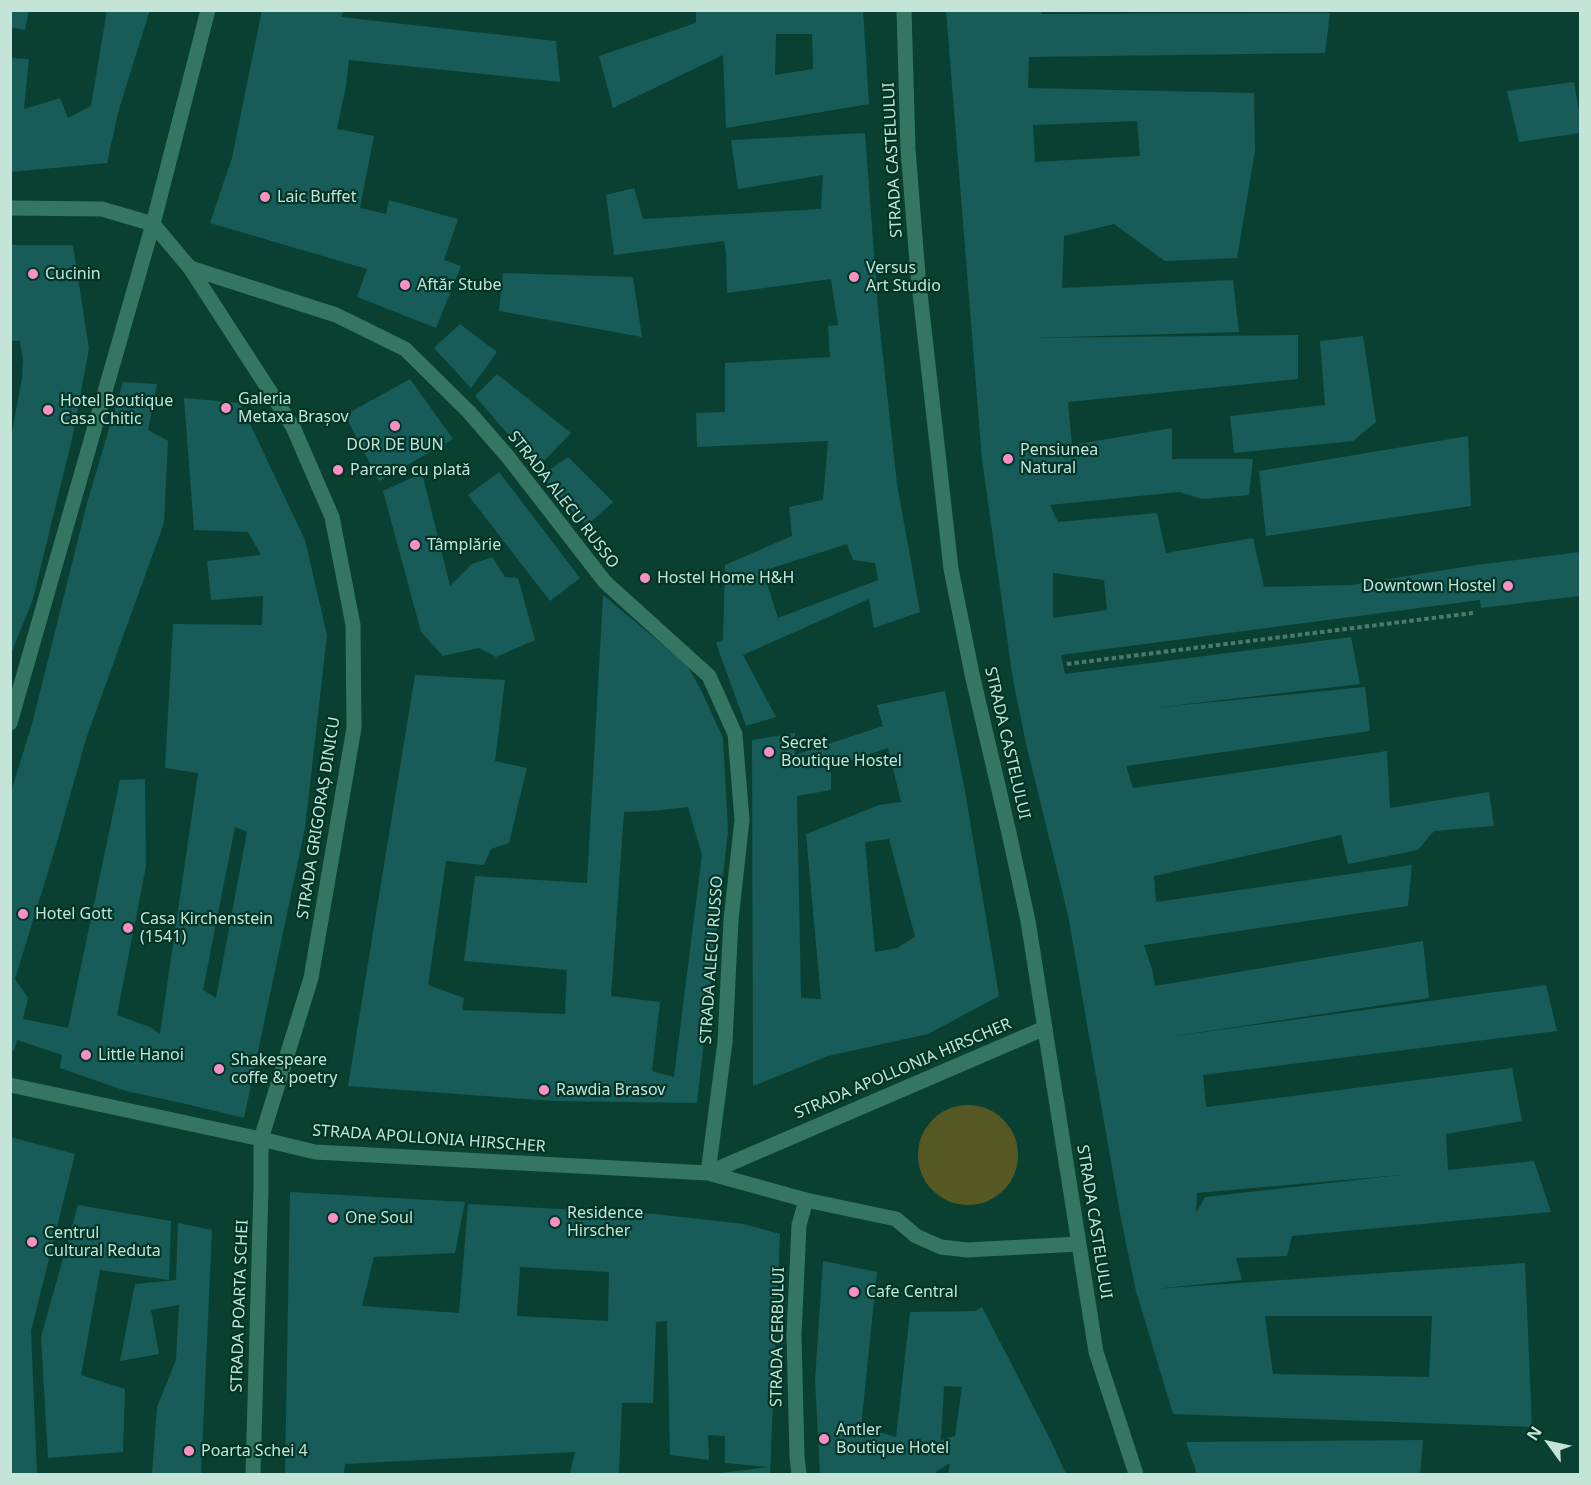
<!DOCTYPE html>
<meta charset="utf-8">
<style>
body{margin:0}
#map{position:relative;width:1591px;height:1485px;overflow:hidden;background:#0a4031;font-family:"Noto Sans",sans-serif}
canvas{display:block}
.frame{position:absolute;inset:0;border:12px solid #c4e4d8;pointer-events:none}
.north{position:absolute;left:1519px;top:1413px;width:60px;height:60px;-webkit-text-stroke:4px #003527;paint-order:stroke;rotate:303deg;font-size:16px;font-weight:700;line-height:24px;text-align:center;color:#c4e4d8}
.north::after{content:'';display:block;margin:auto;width:21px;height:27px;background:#c4e4d8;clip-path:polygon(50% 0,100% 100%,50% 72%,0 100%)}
</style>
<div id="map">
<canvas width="1591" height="1485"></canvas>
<div class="frame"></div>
<div class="north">N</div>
</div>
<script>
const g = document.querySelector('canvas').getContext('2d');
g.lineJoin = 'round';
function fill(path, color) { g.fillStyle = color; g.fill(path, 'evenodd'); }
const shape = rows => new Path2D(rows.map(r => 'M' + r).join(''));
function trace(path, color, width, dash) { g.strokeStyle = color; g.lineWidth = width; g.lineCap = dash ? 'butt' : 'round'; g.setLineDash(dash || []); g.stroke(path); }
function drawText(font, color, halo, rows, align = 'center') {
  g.font = font + ' "Noto Sans",sans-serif'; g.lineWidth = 4.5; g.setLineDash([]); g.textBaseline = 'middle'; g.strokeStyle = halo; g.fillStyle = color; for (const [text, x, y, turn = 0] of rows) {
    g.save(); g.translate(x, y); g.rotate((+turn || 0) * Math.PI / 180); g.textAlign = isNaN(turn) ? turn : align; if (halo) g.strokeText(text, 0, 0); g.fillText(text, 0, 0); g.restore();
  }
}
const green = shape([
 '918 1155a50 50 0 1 1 100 0a50 50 0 1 1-100 0Z'
]);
const building = shape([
 [10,10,29,10,25,30,10,27],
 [107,10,150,10,119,109,107,163,10,172,10,58,29,59,24,109,60,98,68,118,91,106],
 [262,10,344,10,341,17,556,41,560,82,349,60,346,86,337,129,374,136,360,208,386,214,389,200,458,219,444,260,461,266,436,328,357,297,367,269,210,223,232,158],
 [696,10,863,10,869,104,726,128,723,55,613,108,599,56,696,23],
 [776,34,812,34,813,69,775,75],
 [946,10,1042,10,1041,14,1330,13,1325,53,1029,57,1028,88,1254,93,1255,151,1237,258,1165,261,1114,224,1064,236,1062,288,1233,280,1239,332,1032,338,1298,335,1298,379,1068,402,1072,445,1172,428,1172,459,1253,459,1249,495,1202,499,1179,492,1050,505,1058,522,1157,513,1166,553,1253,538,1264,587,1351,585,1476,565,1580,552,1580,596,1481,608,1480,600,1061,655,1065,674,1351,637,1360,684,1153,708,1365,687,1370,731,1126,766,1133,788,1387,751,1390,808,1489,792,1494,826,1434,831,1418,850,1348,864,1341,835,1154,876,1156,902,1412,865,1408,906,1144,945,1152,969,1155,986,1423,941,1429,998,1168,1037,1546,985,1557,1031,1203,1075,1206,1107,1512,1068,1522,1121,1446,1134,1448,1170,1534,1161,1551,1212,1292,1236,1287,1256,1236,1258,1242,1280,1154,1289,1525,1263,1532,1427,1173,1414,1136,1291,1121,1219,1068,915,1026,744,1013,680,982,460],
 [1137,121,1140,156,1035,162,1033,125],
 [1053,573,1104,580,1107,610,1053,618],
 [1400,1175,1205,1197,1196,1213,1197,1193],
 [1265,1316,1432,1316,1429,1377,1273,1374],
 [1574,82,1580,118,1580,133,1519,142,1507,91],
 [865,133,879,321,897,484,920,612,874,628,869,599,743,655,776,717,746,726,716,643,723,640,725,565,792,536,789,507,823,500,828,441,697,447,696,413,725,412,725,363,830,357,828,326,838,325,831,279,727,293,726,253,724,241,614,255,606,195,634,188,643,219,821,209,823,175,738,189,731,140],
 [847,544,853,560,875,563,878,580,778,618,763,571],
 [10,245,73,245,89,349,72,439,33,599,11,654,10,443,22,378,23,360,20,341,10,341],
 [503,273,633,277,642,337,499,311],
 [460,324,497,352,471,388,434,348],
 [1363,336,1376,422,1353,441,1234,453,1230,416,1325,405,1320,341],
 [497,374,571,433,537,468,475,396],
 [410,379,453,439,379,481,345,415],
 [123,382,157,384,148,430,168,441,164,523,86,739,55,849,15,979,28,998,23,1019,68,1028,120,780,145,779,146,866,117,1015,150,1027,160,1034,198,773,165,768,173,624,262,625,263,596,211,600,207,561,261,555,248,532,194,530,184,398,240,403,305,540,327,635,305,828,244,1118,186,1104,126,1091,60,1068,62,1055,17,1040,14,1051,10,1050,10,795,32,724,87,503],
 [235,827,247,832,216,998,203,990],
 [1468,436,1471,506,1266,536,1259,471],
 [568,457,613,502,586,526,541,476],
 [499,472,580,578,550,601,468,495],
 [422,473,450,586,472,564,492,557,505,577,518,578,535,640,496,657,479,648,443,656,421,632,383,491],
 [603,595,687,665,702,692,723,738,728,831,697,1103,553,1101,348,1086,415,675,505,680,495,761,527,768,509,843,491,849,484,865,446,861,428,985,464,998,462,1010,565,1014,567,970,464,961,475,876,587,883],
 [688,807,702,855,674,1077,652,1071,660,1002,611,996,624,812,652,811],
 [945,691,965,791,999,996,928,1034,828,1056,753,1086,752,740,795,733,795,755,883,726,877,705],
 [888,748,901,802,879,805,806,834,821,999,801,998,797,796,831,790,831,767],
 [889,839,915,937,897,948,875,952,865,842],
 [10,1137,75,1154,31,1331,37,1474,10,1474],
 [290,1192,465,1202,455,1253,374,1257,362,1306,459,1313,468,1204,655,1214,744,1224,780,1234,770,1474,721,1474,721,1473,769,1467,725,1463,725,1436,708,1435,709,1460,670,1455,667,1321,656,1322,653,1403,622,1403,619,1474,570,1474,575,1452,345,1464,344,1474,285,1474],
 [520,1267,609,1272,608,1321,517,1316],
 [78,1205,171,1221,169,1280,100,1270,81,1375,125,1389,123,1452,48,1458,41,1337],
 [178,1223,212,1230,201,1474,152,1474,157,1407,176,1360,179,1305,151,1310,159,1354,120,1361,135,1284,176,1280],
 [823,1261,877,1272,861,1427,896,1437,910,1312,975,1311,982,1307,1050,1439,1066,1474,948,1474,950,1463,936,1472,936,1474,820,1474,815,1380],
 [944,1386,962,1387,955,1436,941,1440],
 [1423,1440,1420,1474,1197,1474,1186,1442]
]);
const path = shape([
 [1067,664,1473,613]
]);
const pedestrian = shape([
 [10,208,102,209,153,224,10,723],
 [190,268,336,315,405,349,469,412,508,457,605,582,709,676,735,734,742,820,731,920,725,1042,708,1173],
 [10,1085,261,1139,315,1152,708,1173,806,1200],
 [708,1173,1045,1028]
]);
const minor = shape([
 [904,10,908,149,918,275,951,569,972,674,1009,833,1028,921,1096,1352,1136,1474],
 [799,1474,797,1457,794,1335,799,1225,806,1200,896,1219,916,1236,941,1247,967,1250,1079,1244]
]);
const tertiary = shape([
 [208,10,153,224,190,268,293,427,332,517,353,625,354,728,311,978,261,1139,261,1187,253,1474]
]);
const markers = [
 [265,197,6,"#fc8fc3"],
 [33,274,6,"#fc8fc3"],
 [854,277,6,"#fc8fc3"],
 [405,285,6,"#fc8fc3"],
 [226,408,6,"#fc8fc3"],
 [48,410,6,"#fc8fc3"],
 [395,426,6,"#fc8fc3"],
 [1008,459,6,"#fc8fc3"],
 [338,470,6,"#fc8fc3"],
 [415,545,6,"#fc8fc3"],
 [645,578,6,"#fc8fc3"],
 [1508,586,6,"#fc8fc3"],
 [769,752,6,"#fc8fc3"],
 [23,914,6,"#fc8fc3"],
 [128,928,6,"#fc8fc3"],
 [86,1055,6,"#fc8fc3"],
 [219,1069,6,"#fc8fc3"],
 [544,1090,6,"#fc8fc3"],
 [333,1218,6,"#fc8fc3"],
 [555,1222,6,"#fc8fc3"],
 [32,1242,6,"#fc8fc3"],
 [854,1292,6,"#fc8fc3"],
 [824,1439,6,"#fc8fc3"],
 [189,1451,6,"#fc8fc3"]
];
const streetNames = [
 ["STRADA CASTELULUI",893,160,-93],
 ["STRADA ALECU RUSSO",563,500,52],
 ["STRADA CASTELULUI",1007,743,77],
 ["STRADA GRIGORAȘ DINICU",319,818,-81],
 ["STRADA ALECU RUSSO",712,960,-86],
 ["STRADA APOLLONIA HIRSCHER",903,1069,-23],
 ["STRADA APOLLONIA HIRSCHER",429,1139,4],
 ["STRADA CASTELULUI",1094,1222,81],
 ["STRADA POARTA SCHEI",240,1306,-88],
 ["STRADA CERBULUI",778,1337,-89]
];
const poiNames = [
 ["Laic Buffet",277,197],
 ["Versus",866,268],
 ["Art Studio",866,286],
 ["Cucinin",45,274],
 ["Aftăr Stube",417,285],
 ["Galeria",238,399],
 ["Metaxa Brașov",238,417],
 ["Hotel Boutique",60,401],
 ["Casa Chitic",60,419],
 ["DOR DE BUN",395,445,"center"],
 ["Pensiunea",1020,450],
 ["Natural",1020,468],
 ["Parcare cu plată",350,470],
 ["Tâmplărie",427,545],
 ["Hostel Home H&H",657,578],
 ["Downtown Hostel",1496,586,"right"],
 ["Secret",781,743],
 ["Boutique Hostel",781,761],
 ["Hotel Gott",35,914],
 ["Casa Kirchenstein",140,919],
 ["(1541)",140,937],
 ["Little Hanoi",98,1055],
 ["Shakespeare",231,1060],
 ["coffe & poetry",231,1078],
 ["Rawdia Brasov",556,1090],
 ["Residence",567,1213],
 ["Hirscher",567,1231],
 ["One Soul",345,1218],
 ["Centrul",44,1233],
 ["Cultural Reduta",44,1251],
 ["Cafe Central",866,1292],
 ["Antler",836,1430],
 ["Boutique Hotel",836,1448],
 ["Poarta Schei 4",201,1451]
];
fill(green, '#565823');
fill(building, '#175c59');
trace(path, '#4b7a6c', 4, [4.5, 3]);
trace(pedestrian, '#357662', 15);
trace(minor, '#357662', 15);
trace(tertiary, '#357662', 15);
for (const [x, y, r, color] of markers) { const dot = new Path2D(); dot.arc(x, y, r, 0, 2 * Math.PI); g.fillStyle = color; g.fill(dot); trace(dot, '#003527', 2); }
drawText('16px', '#c4e4d8', '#003527', streetNames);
drawText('16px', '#c4e4d8', '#003527', poiNames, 'left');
</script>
